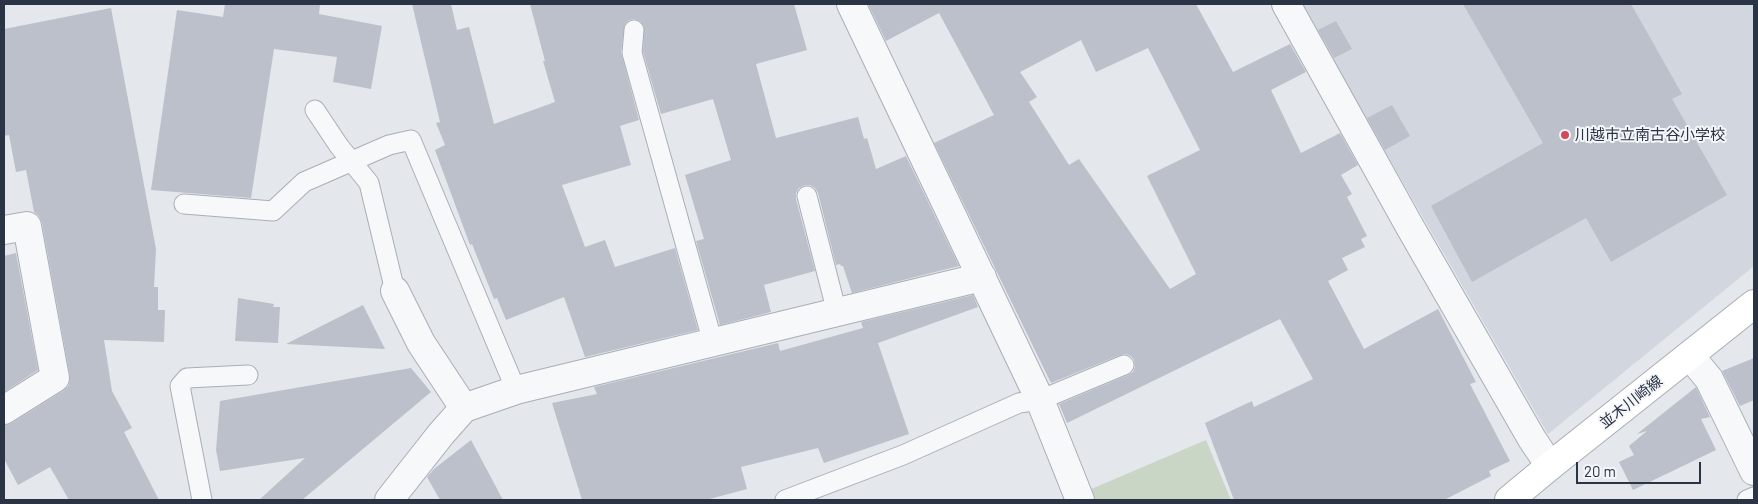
<!DOCTYPE html>
<meta charset="utf-8">
<style>
body{margin:0}
#map{position:relative;width:1758px;height:504px;overflow:hidden;background:#e4e7ec;font-family:Barlow,sans-serif}
canvas{display:block}
.frame{position:absolute;inset:0;border:5px solid #2b3445;pointer-events:none}
.scale{position:absolute;left:1576px;top:462px;width:125px;height:22px;box-sizing:border-box;border:2px solid #2b3445;border-top:0;padding-left:6px;font-size:15px;line-height:18px;white-space:nowrap;color:#2b3445;-webkit-text-stroke:4px #f4f6f9;paint-order:stroke}
</style>
<div id="map">
<canvas width="1758" height="504"></canvas>
<div class="frame"></div>
<div class="scale">20 m</div>
</div>
<script>
const g = document.querySelector('canvas').getContext('2d');
g.lineJoin = 'round';
function fill(path, color) { g.fillStyle = color; g.fill(path, 'evenodd'); }
const shape = rows => new Path2D(rows.map(r => 'M' + r).join(''));
function trace(path, color, width, dash) { g.strokeStyle = color; g.lineWidth = width; g.lineCap = dash ? 'butt' : 'round'; g.setLineDash(dash || []); g.stroke(path); }
function drawText(font, color, halo, rows, align = 'center') {
  g.font = font + ' Barlow,"Noto Sans JP",sans-serif'; g.lineWidth = 4; g.setLineDash([]); g.textBaseline = 'middle'; g.strokeStyle = halo; g.fillStyle = color; for (const [text, x, y, turn = 0] of rows) {
    g.save(); g.translate(x, y); g.rotate((+turn || 0) * Math.PI / 180); g.textAlign = isNaN(turn) ? turn : align; if (halo) g.strokeText(text, 0, 0); g.fillText(text, 0, 0); g.restore();
  }
}
const built = shape([
 [1300,4,1754,4,1754,266,1548,434]
]);
const green = shape([
 [1206,440,1231,500,1091,500,1089,490]
]);
const building = shape([
 [225,4,320,4,319,14,382,26,371,89,333,82,337,57,274,49,251,198,151,190,177,10,223,17],
 [412,4,451,4,457,30,469,27,494,124,555,102,543,61,545,61,530,4,794,4,807,50,756,64,776,138,858,117,864,139,867,138,876,169,906,156,959,266,852,293,843,266,841,266,840,264,836,265,818,193,815,188,810,185,805,185,799,188,796,193,796,199,815,271,764,285,771,312,720,325,696,241,704,239,685,175,731,160,713,99,661,114,643,52,644,26,640,21,634,19,629,20,625,24,621,52,639,120,620,126,631,165,562,185,585,247,605,240,615,267,675,248,698,330,585,357,564,297,506,320,497,298,494,299,472,244,470,245,435,150,445,145,436,123,440,122],
 [868,4,1196,4,1233,72,1290,44,1306,72,1271,90,1301,153,1340,133,1358,165,1341,175,1352,194,1347,197,1367,236,1361,239,1365,247,1342,258,1348,270,1328,281,1364,349,1438,309,1476,382,1470,384,1510,461,1489,471,1491,476,1444,500,1234,500,1205,423,1252,401,1254,407,1313,379,1280,319,1067,423,1059,404,1128,375,1133,372,1135,367,1134,360,1131,356,1126,354,1120,355,1051,383,934,143,994,115,939,13,886,41],
 [1081,40,1096,72,1148,48,1200,150,1147,176,1196,274,1170,289,1079,159,1069,165,1029,102,1037,97,1020,72],
 [1463,4,1631,4,1682,94,1672,99,1727,195,1611,262,1586,218,1472,282,1431,206,1543,143],
 [111,8,156,249,154,287,158,287,158,310,165,310,164,342,104,340,112,391,132,428,124,432,159,500,69,500,50,467,18,485,4,459,4,425,12,423,63,391,69,385,70,376,42,223,39,216,34,212,26,170,16,172,9,135,4,136,4,29],
 [1336,21,1352,49,1334,58,1318,30],
 [1392,105,1410,136,1385,150,1367,118],
 [16,253,38,370,4,392,4,256],
 [973,295,978,307,878,343,909,434,824,463,818,448,741,467,747,489,706,500,582,500,552,403,597,394,594,387,778,343,780,351,863,328,861,322],
 [238,298,274,304,273,307,280,307,278,343,235,341],
 [363,305,385,349,286,344],
 [1754,358,1754,400,1740,406,1722,371],
 [411,368,431,392,302,500,259,500,305,458,220,471,216,450,220,401],
 [1696,387,1710,417,1701,419,1716,450,1633,490,1619,462,1634,455,1629,446,1647,431,1637,434],
 [471,440,503,500,440,500,427,477,434,469]
]);
const lane = shape([
 [634,30,632,53,713,343],
 [315,110,339,146,369,183,395,291],
 [807,196,837,313],
 [184,204,273,211,304,182,389,145,411,140,516,390],
 [202,500,180,386,187,378,248,375],
 [785,500,903,455,1019,403,1040,400,1124,365],
 [1747,500,1754,497]
]);
const street = shape([
 [851,4,1040,400,1080,500],
 [1286,4,1410,227,1532,439,1550,466],
 [4,230,27,226,55,378,4,410],
 [395,291,421,343,464,408],
 [1690,356,1709,379,1754,471],
 [389,500,441,434,464,408,516,390,982,277]
]);
const secondary = shape([
 [1509,500,1550,466,1754,304]
]);
const markers = [
 [1565,135,5,"#d1495b"]
];
const poiNames = [
 ["川越市立南古谷小学校",1575,135]
];
const streetNames = [
 ["並木川崎線",1631,402,-38]
];
fill(built, '#d2d6de');
fill(green, '#c9d6c5');
fill(building, '#bbc0ca');
trace(lane, '#a9aeb7', 21);
trace(street, '#a9aeb7', 30);
trace(secondary, '#a9aeb7', 30);
trace(lane, '#f7f8fa', 19);
trace(street, '#f7f8fa', 28);
trace(secondary, '#fff', 28);
for (const [x, y, r, color] of markers) { const dot = new Path2D(); dot.arc(x, y, r, 0, 2 * Math.PI); g.fillStyle = color; g.fill(dot); trace(dot, '#f4f6f9', 2); }
drawText('15px', '#2b3445', '#f4f6f9', poiNames, 'left');
drawText('15px', '#2b3445', '#f4f6f9', streetNames);
</script>
